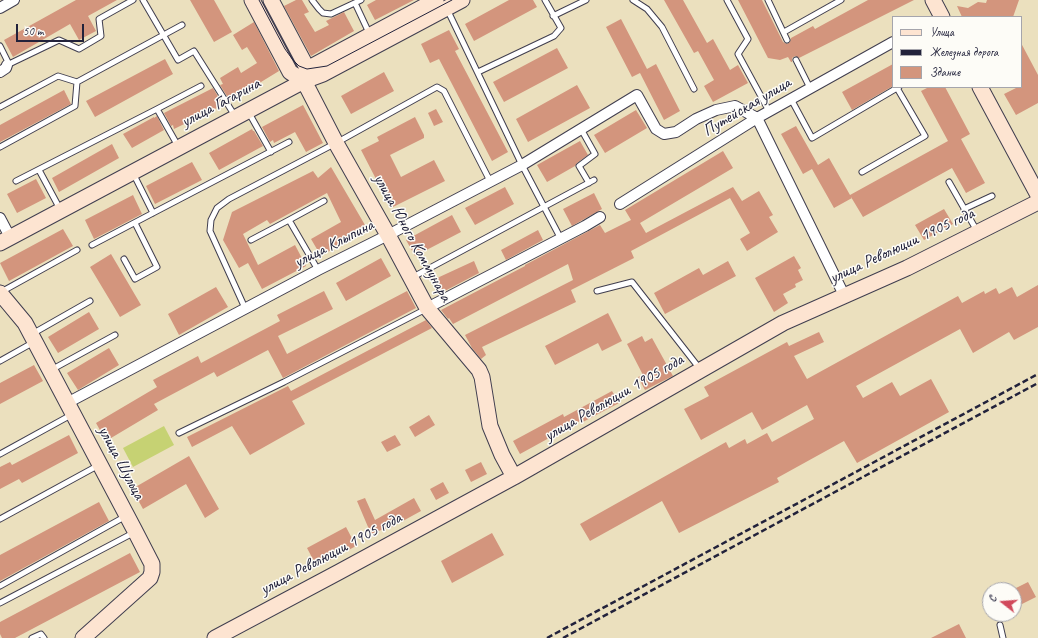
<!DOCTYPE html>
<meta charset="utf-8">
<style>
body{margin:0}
#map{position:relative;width:1038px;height:638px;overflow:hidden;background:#ebe0be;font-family:Caveat,sans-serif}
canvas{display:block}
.legend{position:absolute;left:892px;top:16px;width:130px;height:72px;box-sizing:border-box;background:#fdfcf7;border:1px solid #a5a5ac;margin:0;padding:5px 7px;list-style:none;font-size:12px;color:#22223b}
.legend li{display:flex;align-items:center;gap:8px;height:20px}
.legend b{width:20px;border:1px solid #a5a5ac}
.north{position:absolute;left:982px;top:582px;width:40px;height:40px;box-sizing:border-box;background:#fdfcf7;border:1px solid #a5a5ac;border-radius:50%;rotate:287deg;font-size:11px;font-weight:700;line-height:16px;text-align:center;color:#22223b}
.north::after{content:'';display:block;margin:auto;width:14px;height:18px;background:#d1495b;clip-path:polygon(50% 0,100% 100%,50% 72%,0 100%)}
.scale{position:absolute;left:16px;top:24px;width:68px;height:18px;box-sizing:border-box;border:2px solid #22223b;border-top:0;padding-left:5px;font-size:12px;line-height:14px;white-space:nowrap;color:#22223b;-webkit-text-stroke:3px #fdfcf7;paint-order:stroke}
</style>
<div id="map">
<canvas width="1038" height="638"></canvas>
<ul class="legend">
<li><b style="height:5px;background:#fde4d1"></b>Улица</li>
<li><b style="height:5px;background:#22223b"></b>Железная дорога</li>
<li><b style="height:11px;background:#d3957d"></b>Здание</li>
</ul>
<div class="north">С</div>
<div class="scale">50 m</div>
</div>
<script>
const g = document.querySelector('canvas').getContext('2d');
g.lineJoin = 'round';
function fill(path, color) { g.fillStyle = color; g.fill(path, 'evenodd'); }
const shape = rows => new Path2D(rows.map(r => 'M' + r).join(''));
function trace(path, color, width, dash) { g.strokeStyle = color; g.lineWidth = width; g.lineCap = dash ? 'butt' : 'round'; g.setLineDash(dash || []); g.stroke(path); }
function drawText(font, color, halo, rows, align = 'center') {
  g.font = font + ' Caveat,sans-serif'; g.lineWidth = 3; g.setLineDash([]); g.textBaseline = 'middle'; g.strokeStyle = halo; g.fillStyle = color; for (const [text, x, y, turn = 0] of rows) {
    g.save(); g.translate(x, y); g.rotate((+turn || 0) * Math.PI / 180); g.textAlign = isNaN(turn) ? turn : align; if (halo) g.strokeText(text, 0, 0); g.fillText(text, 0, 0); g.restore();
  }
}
const green = shape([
 [164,426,174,445,133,467,123,448]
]);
const building = shape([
 [76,0,117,0,88,16,96,31,79,40,70,24,13,57,4,40],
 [190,0,214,0,232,32,214,42],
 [296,0,302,0,309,12,304,14,315,32,329,25,326,21,344,12,354,31,311,56,284,6],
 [376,0,414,0,375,20,367,5],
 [509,0,533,0,537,7,474,41,465,24],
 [664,0,683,0,707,43,713,39,730,70,738,65,748,83,713,102,704,86,714,80,698,51,694,53],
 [738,0,762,0,783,42,787,44,790,42,791,38,813,26,815,29,868,0,914,0,799,58,795,56,792,58,792,62,791,62,788,57,780,60,768,58],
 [987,0,1019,0,1013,17,962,17,957,6,968,8,978,2,986,3],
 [621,19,647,69,656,64,680,111,664,120,640,73,632,77,606,27],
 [254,22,279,71,230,101,220,85,223,84,220,78,238,67,241,73,257,63,247,47,242,50,233,35],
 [449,30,459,49,455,51,508,152,492,161,439,59,430,63,421,44],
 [1021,43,1038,75,1038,103,1016,115,1004,94,1018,87,1021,87],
 [557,48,568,68,504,102,493,82],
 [165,59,173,74,95,117,86,101],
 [893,64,893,86,852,110,842,92],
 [384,72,394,91,351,114,341,96],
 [577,85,590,108,528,142,516,119],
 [929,87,945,87,970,134,961,139,985,183,966,193,952,168,863,217,851,197,852,198,834,208,812,169,803,174,781,134,796,126,818,165,829,158,850,195,948,141,921,91],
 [213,88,223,105,174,129,173,125,171,126,164,113],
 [64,90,71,104,0,142,0,125],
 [303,105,323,143,306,152,295,132,274,143,273,140,270,142,262,127],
 [436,109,443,122,434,126,428,113],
 [636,110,647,128,605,153,594,135],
 [157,116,164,130,132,148,123,134,154,117,154,118],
 [415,117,424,135,424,138,390,155,401,177,434,160,445,181,391,208,361,150,379,141,377,137],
 [252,129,253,131,254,131,263,146,219,170,209,153],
 [580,141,588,155,577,163,575,166,547,182,537,165],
 [112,144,119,158,59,192,52,178],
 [723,151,733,168,640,223,646,233,733,187,742,201,759,191,773,215,769,217,778,232,747,251,740,239,750,233,730,198,631,251,634,258,571,290,576,302,482,347,486,355,481,359,472,348,465,335,573,280,568,264,453,324,449,318,448,319,441,310,525,266,525,265,600,225,605,233,631,220,625,210],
 [192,162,202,180,155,204,146,186],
 [331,167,365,225,349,236,350,239,321,256,311,239,341,222,327,193,270,224,267,220,243,234,258,265,295,245,306,266,262,289,248,263,239,268,223,240,232,212,313,171,318,178],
 [36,179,46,198,17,213,7,194],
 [505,187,514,204,475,225,465,208],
 [594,193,602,209,572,226,563,209],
 [133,195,142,214,94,239,85,220],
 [944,209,953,224,924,240,915,225],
 [452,215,461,232,415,256,406,240],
 [63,229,73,246,9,281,0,263],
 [538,230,543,240,506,260,501,250],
 [111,254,141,305,120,317,90,267],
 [794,256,801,268,798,270,803,280,795,284,796,287,783,294,788,303,774,312,755,278],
 [381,258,391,276,346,301,336,283],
 [474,261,479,273,441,293,435,279],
 [728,261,736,276,665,314,654,293,699,268,703,275],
 [1038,285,1038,327,1014,340,1009,332,973,353,960,329,856,386,863,398,892,382,900,396,931,379,949,412,857,463,844,441,777,478,779,482,679,533,662,501,590,541,580,524,726,442,729,448,745,439,747,444,767,433,772,442,814,419,807,405,762,430,752,412,701,440,684,409,709,396,704,387,787,342,789,346,819,332,824,342,794,356,807,379,958,296,962,303,984,291,985,294,996,288,999,294,1012,287,1017,297],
 [216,287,228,307,179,335,168,314],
 [324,291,333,309,278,336,287,354,407,291,416,308,283,378,268,350,217,377,214,372,154,404,158,410,106,441,96,423,157,387,153,380,198,356,201,363,280,321,277,315],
 [89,312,99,329,58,353,48,337],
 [608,313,622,341,602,351,598,343,555,365,545,346],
 [426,320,432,328,292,401,305,424,250,455,232,426,192,447,187,437,288,386,291,391],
 [642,336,645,342,652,338,673,376,645,390,638,377,643,375,627,344],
 [109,348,119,365,78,390,67,373],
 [34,365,43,381,0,404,0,383],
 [612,391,619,403,581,423,580,421,520,454,513,441,563,414,564,417],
 [429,415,435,425,415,437,409,427],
 [69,435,78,453,22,483,19,479,0,489,0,467,10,462,12,465],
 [395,435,401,445,387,452,381,442],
 [189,456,219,509,205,518,186,484,143,509,132,489],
 [481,462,487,474,471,482,465,470],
 [443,482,449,493,436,500,430,489],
 [365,498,375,520,414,498,421,511,390,528,389,527,371,534,357,501],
 [99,502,109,521,0,581,0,555],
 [346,527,356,546,317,567,307,548],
 [492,533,504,555,452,583,441,561],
 [130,553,140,572,15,638,2,638,0,634,0,622],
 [1028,582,1036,597,1014,608,1014,589],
 [959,624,966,638,931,638]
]);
const lane = shape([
 [143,0,178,60,194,51,235,116],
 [312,0,319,9,323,13,331,14,361,0],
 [633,0,647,9,662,27,694,89],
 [727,0,748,39,738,54,769,111],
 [768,0,787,40],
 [355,3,370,35],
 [447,9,522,165,561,239],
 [553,16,586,0],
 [784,32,841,0],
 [0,46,8,62,7,65,59,40,79,49,101,36,99,19,133,0],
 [796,60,810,88],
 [478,72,554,36,561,28,545,0],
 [791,99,812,138,897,88],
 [0,107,58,76,77,82],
 [157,109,201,86],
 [249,113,271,152],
 [581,129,595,154,579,166,589,183],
 [0,147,75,106,77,82,182,25],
 [39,170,60,209],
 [862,172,925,136,897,88,899,87],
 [134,175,153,213,289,142],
 [16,181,157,109,178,146],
 [949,182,977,231],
 [964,209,992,196],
 [251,240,289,220],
 [92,245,153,213],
 [124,259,135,279,157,267,135,223],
 [318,270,289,220,324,201],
 [413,277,594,180],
 [597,291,632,282,700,369],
 [1,292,77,250],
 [245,308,210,231,211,220,217,208,229,199,336,143,437,87,444,91,490,181],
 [32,334,90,301],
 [0,361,34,342],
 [51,370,115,335],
 [179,433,284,382,426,309],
 [0,454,71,415],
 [0,519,99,465],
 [0,586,126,516],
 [0,603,135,532],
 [1000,625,1003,638],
 [32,638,41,634,44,638]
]);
const street = shape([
 [0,8,14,0],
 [0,72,6,68,7,65],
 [620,204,757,118,893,42],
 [0,218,10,237],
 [427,308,585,226,600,217],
 [67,403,318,270,388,235,522,165,637,95,656,129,664,134,676,132,696,119,716,110,735,106,757,118,844,295]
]);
const secondary = shape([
 [252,0,290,72,304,81,336,143,388,235,427,308,479,370,482,377,490,426,502,455,514,477],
 [271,0,305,64,307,69,305,77],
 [933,0,942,17],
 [307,69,436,0],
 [980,87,1038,195],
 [0,243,304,81,323,74,462,0],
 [0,293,25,323,134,529,152,564,152,572,150,578,83,638],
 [215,638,339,572,514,477,783,323,907,268,1038,202]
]);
const tram = shape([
 [259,0,285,49,293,60,299,66,307,69,327,66,452,0]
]);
const rail = shape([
 [547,638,1038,374],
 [563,638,1038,383]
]);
const streetNames = [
 ["улица Гагарина",221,103,-28],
 ["Путейская улица",747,107,-31],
 ["улица Юного Коммунара",412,238,61],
 ["улица Клыпина",334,244,-27],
 ["улица Революции 1905 года",902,246,-25],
 ["улица Революции 1905 года",614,398,-30],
 ["улица Шульца",121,463,62],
 ["улица Революции 1905 года",331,554,-28]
];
fill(green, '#c6d273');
fill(building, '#d3957d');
trace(lane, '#403e4f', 7);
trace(street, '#403e4f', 12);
trace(secondary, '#403e4f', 17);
trace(lane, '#fff', 5);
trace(street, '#fff', 10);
trace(secondary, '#fde4d1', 15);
trace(tram, '#22223b', 1);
trace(rail, '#22223b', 2.5, [6, 3]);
drawText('17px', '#22223b', '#fdfcf7', streetNames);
</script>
